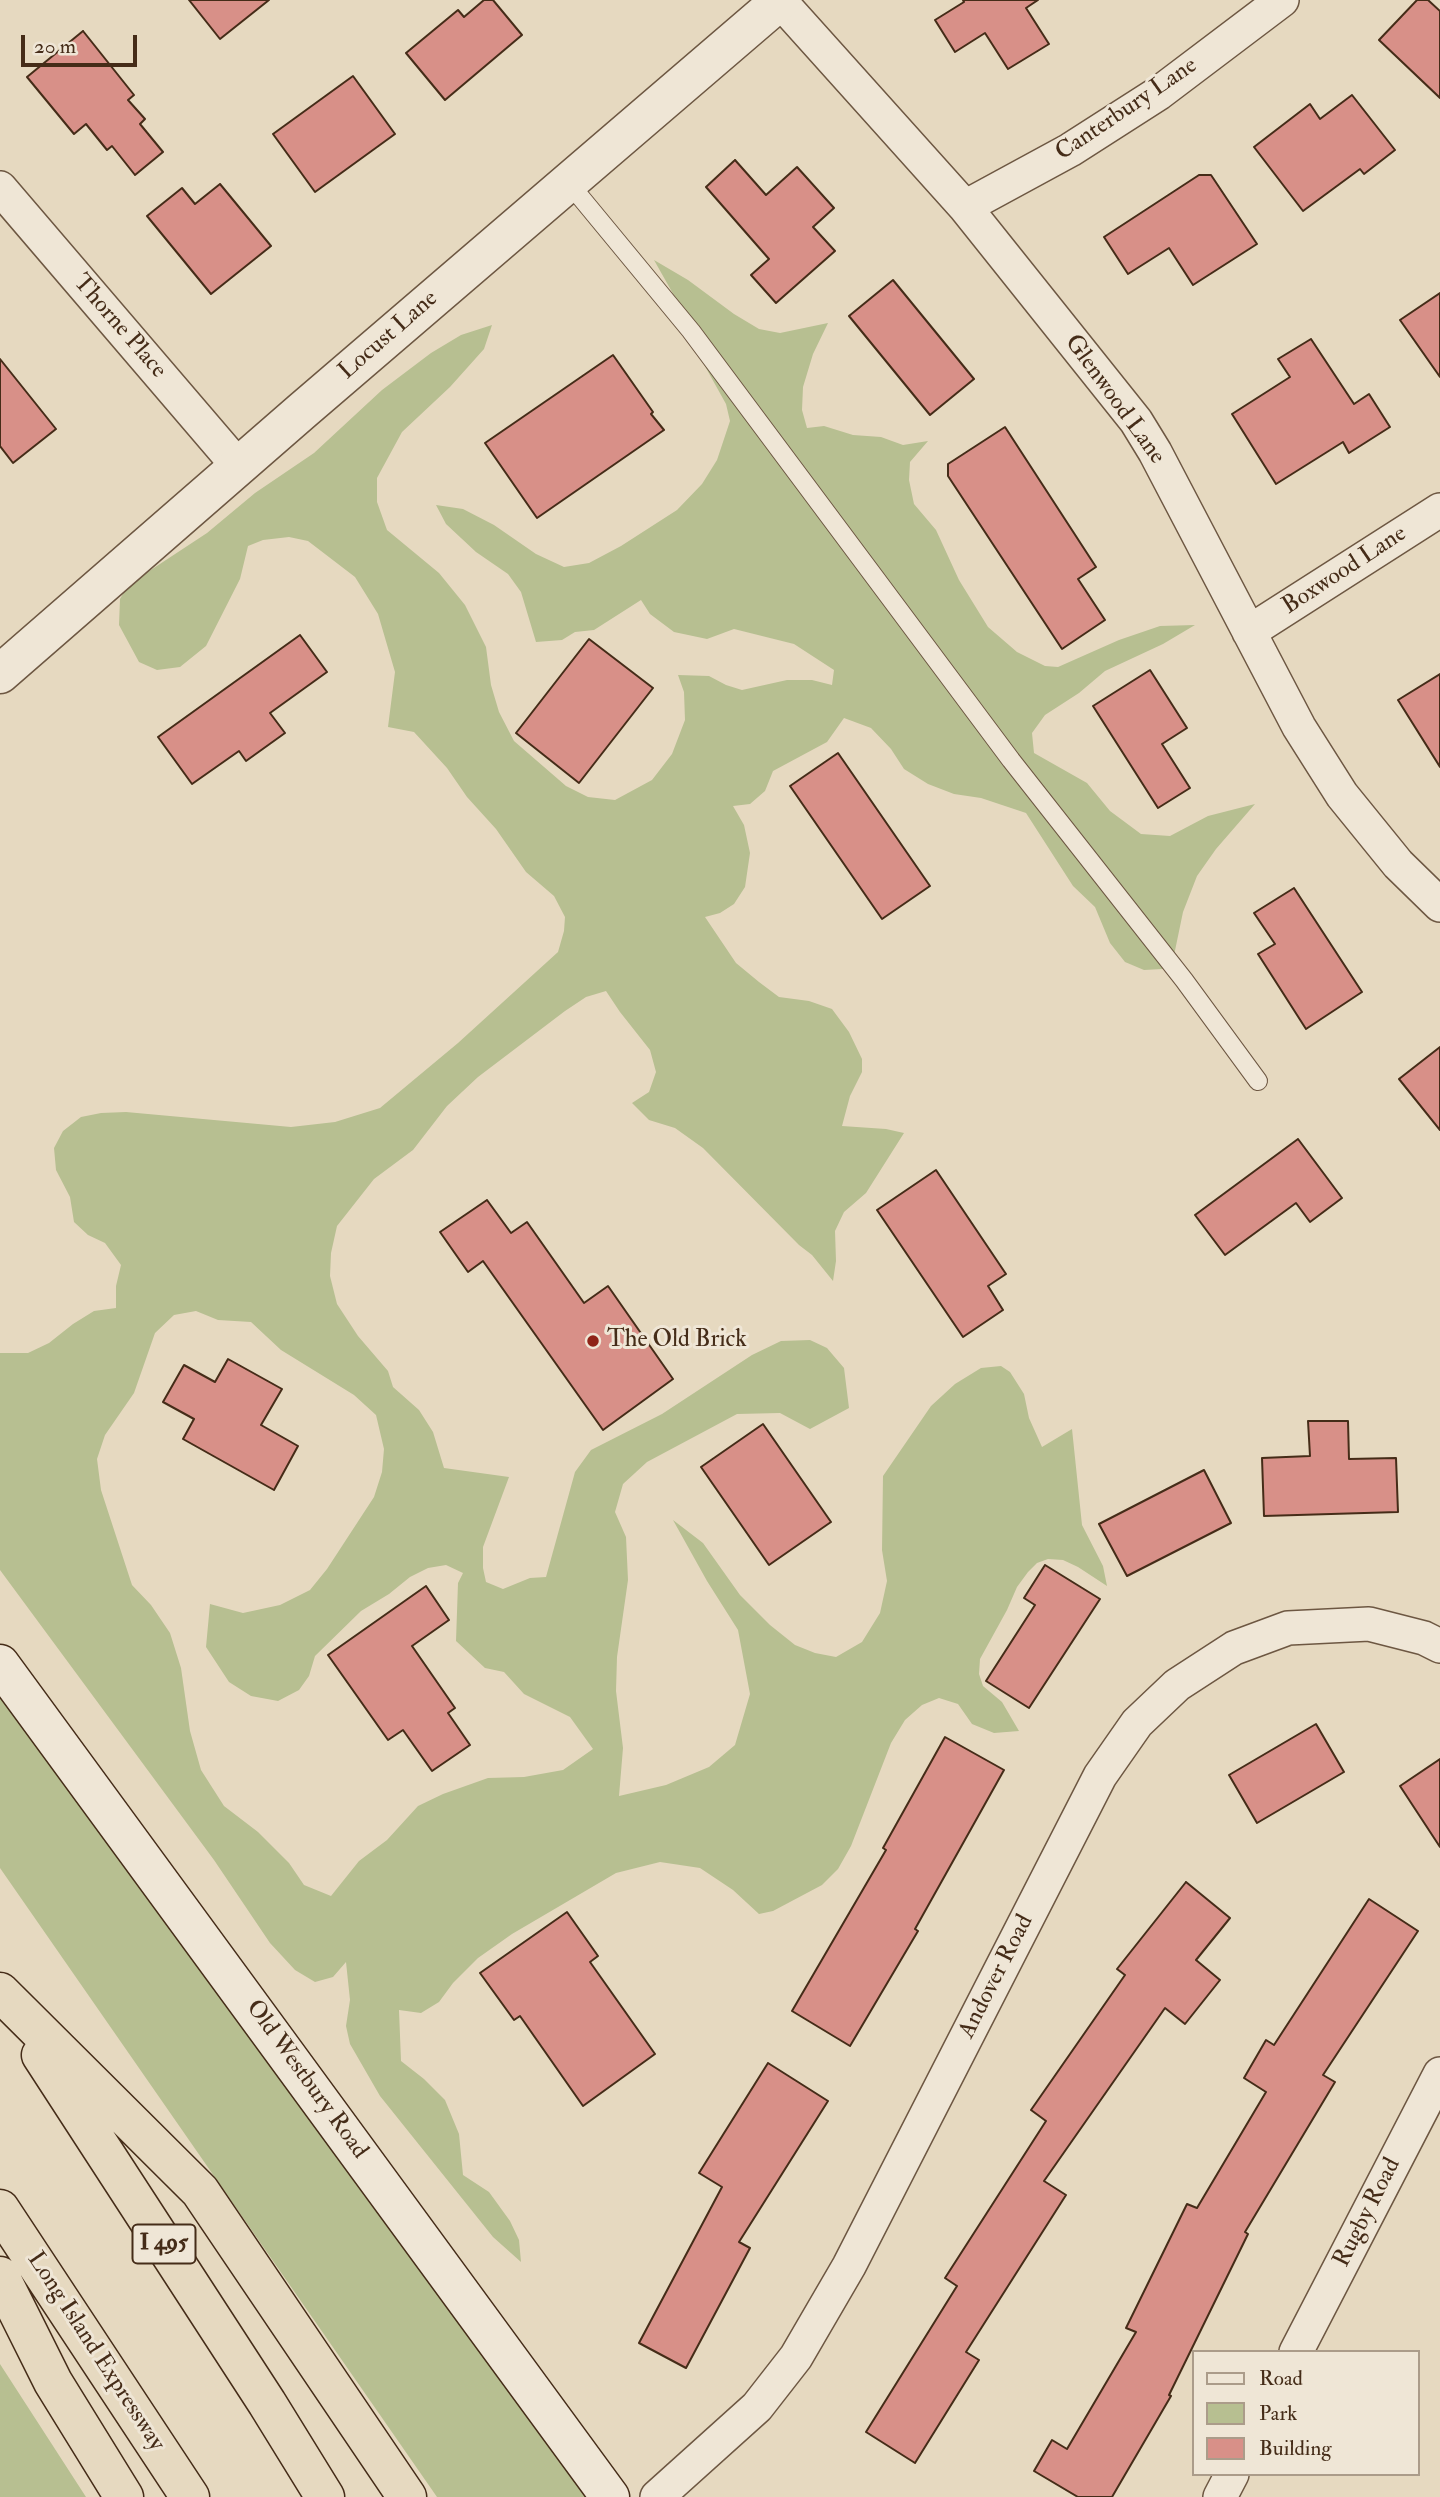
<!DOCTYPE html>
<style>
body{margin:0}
#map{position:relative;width:1440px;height:2497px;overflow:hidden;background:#e6d9c0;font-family:"IM FELL Double Pica",serif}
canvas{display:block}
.legend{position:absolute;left:1192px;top:2350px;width:228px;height:126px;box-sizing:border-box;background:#efe6d6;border:2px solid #ab9c8a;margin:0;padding:9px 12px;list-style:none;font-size:21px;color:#452c18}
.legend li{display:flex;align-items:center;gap:14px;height:35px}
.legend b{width:35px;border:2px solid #ab9c8a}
.scale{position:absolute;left:21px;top:35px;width:116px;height:32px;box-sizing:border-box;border:4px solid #452c18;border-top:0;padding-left:9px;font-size:21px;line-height:24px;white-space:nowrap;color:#452c18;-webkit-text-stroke:5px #efe6d6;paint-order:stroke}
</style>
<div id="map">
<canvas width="1440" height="2497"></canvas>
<ul class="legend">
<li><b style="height:9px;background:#efe6d6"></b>Road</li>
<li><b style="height:19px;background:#b7bf91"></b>Park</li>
<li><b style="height:19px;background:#d89088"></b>Building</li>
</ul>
<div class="scale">20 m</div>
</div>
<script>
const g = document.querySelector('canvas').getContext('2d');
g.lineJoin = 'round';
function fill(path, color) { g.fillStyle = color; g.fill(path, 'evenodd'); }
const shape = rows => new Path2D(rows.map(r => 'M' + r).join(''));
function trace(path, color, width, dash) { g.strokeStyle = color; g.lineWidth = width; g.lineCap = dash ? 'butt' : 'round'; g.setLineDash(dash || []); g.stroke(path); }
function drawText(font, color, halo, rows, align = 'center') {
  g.font = font + ' "IM FELL Double Pica",serif'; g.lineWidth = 6; g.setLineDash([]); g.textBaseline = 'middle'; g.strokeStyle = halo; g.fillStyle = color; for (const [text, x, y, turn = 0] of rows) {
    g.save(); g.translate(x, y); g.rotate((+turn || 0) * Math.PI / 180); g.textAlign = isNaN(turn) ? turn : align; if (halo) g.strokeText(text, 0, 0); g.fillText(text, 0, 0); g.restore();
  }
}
const green = shape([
 [654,260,688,280,734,314,759,329,780,333,828,323,813,354,803,387,802,410,807,428,824,426,853,435,881,437,903,445,928,441,910,462,909,480,914,504,936,530,959,580,988,627,1017,652,1045,666,1058,667,1119,640,1160,626,1195,625,1163,644,1105,671,1079,693,1045,715,1032,733,1034,753,1087,783,1110,811,1141,834,1170,836,1208,816,1255,804,1216,849,1197,876,1183,912,1172,965,1162,969,1144,970,1125,962,1110,943,1095,907,1073,886,1026,813,981,798,954,794,928,784,904,769,891,749,871,728,844,718,827,742,773,771,765,791,750,804,733,806,744,825,750,853,745,887,734,904,720,913,705,917,736,963,759,982,779,997,809,1001,832,1009,849,1032,862,1059,862,1072,850,1096,842,1126,886,1129,904,1133,866,1193,844,1212,835,1231,836,1261,833,1281,812,1255,799,1245,703,1148,675,1128,649,1120,632,1103,649,1092,656,1072,650,1050,620,1012,606,991,586,997,565,1011,478,1077,447,1106,413,1150,374,1179,337,1226,331,1253,330,1276,337,1304,358,1336,388,1371,393,1387,419,1410,433,1432,444,1468,509,1477,483,1547,483,1568,486,1582,503,1589,530,1578,546,1577,575,1472,591,1450,662,1414,752,1355,781,1341,810,1340,827,1348,844,1368,849,1408,810,1429,780,1413,737,1414,647,1462,623,1484,615,1512,626,1537,628,1580,617,1657,616,1691,623,1748,619,1796,666,1785,709,1767,735,1745,750,1694,738,1630,707,1581,673,1520,703,1543,740,1595,770,1625,795,1645,815,1653,836,1657,862,1642,880,1613,887,1581,882,1550,883,1476,931,1406,955,1384,981,1368,1001,1366,1010,1372,1024,1394,1029,1418,1042,1447,1072,1429,1082,1525,1103,1566,1107,1586,1078,1567,1063,1560,1048,1559,1037,1563,1028,1572,1017,1587,1007,1610,980,1659,979,1674,983,1686,1002,1702,1019,1731,994,1733,972,1724,958,1704,939,1698,922,1705,905,1720,891,1743,851,1846,838,1869,822,1885,773,1911,759,1914,733,1890,700,1868,660,1862,616,1873,512,1934,478,1958,453,1983,439,2002,421,2013,399,2010,401,2061,424,2079,445,2100,459,2134,463,2175,489,2192,510,2221,519,2240,521,2262,493,2237,380,2096,350,2044,346,2026,350,2000,346,1962,333,1977,315,1982,295,1970,270,1943,214,1860,0,1570,0,1353,28,1353,49,1343,73,1324,94,1311,116,1308,116,1286,121,1265,105,1243,88,1235,74,1222,70,1197,56,1170,54,1148,63,1131,81,1117,101,1113,126,1112,291,1127,335,1122,380,1108,458,1043,558,952,564,931,565,917,554,896,526,872,496,829,467,797,447,768,414,732,388,727,395,672,378,614,355,577,308,541,289,537,263,540,248,546,240,579,206,646,180,667,157,670,139,662,119,625,120,599,128,585,207,533,255,493,314,453,382,390,431,353,461,335,492,325,484,349,450,387,402,432,377,478,377,502,387,530,439,573,465,605,486,647,491,685,499,712,514,741,566,786,588,797,615,800,652,780,672,754,685,720,684,692,678,675,709,676,726,685,742,690,787,680,812,680,832,685,834,670,794,644,734,629,707,639,674,632,650,614,641,600,594,630,575,632,562,640,536,642,521,592,508,574,476,552,446,524,436,505,463,509,494,525,536,554,564,567,589,563,621,546,677,510,702,484,717,460,730,421,726,404,701,359,676,299],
 [196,1311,218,1320,251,1322,281,1350,354,1395,376,1415,384,1449,382,1472,374,1497,327,1569,310,1590,280,1605,243,1613,210,1604,206,1647,229,1682,251,1696,278,1701,299,1690,309,1676,315,1656,361,1611,389,1594,410,1577,428,1568,446,1565,463,1573,458,1583,456,1641,485,1668,504,1672,524,1694,570,1717,593,1749,563,1770,524,1777,488,1778,443,1794,418,1806,387,1840,359,1861,331,1896,304,1885,289,1863,258,1832,224,1806,201,1770,190,1731,181,1668,170,1633,151,1605,132,1585,101,1490,97,1459,105,1435,134,1393,155,1333,174,1315],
 [0,1689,36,1736,355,2183,587,2497,437,2497,0,1868],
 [0,2364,86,2497,0,2497]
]);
const building = shape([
 [189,0,269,0,220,39,189,0],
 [484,0,493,0,522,35,445,100,406,53,458,10,464,17,484,0],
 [963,0,1038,0,1026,8,1049,44,1008,69,985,33,955,52,935,20,964,2,963,0],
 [1417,0,1428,0,1440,11,1440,98,1379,40,1417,0],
 [83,31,134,95,128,100,145,119,140,124,163,152,135,175,112,146,107,150,86,124,74,134,27,77,83,31],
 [353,76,395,134,315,192,273,134,353,76],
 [1352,95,1395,150,1364,174,1360,169,1303,211,1254,147,1310,104,1320,119,1352,95],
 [735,160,766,195,797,167,834,208,813,227,835,251,776,303,751,275,769,259,706,187,735,160],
 [1199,175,1211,175,1257,244,1193,285,1169,248,1128,274,1104,237,1199,175],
 [220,184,271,246,211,294,147,216,182,188,195,204,220,184],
 [893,280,974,379,930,415,849,316,893,280],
 [1440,293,1440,377,1400,320,1440,293],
 [1311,339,1354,404,1369,394,1390,427,1349,453,1343,442,1276,484,1232,414,1290,377,1278,359,1311,339],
 [613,355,653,412,651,414,664,430,537,518,485,443,613,355],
 [0,359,56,429,13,463,0,446,0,359],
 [1005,427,1096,567,1078,579,1105,620,1062,649,948,476,948,464,1005,427],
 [300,635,327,672,270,713,285,733,246,761,239,751,192,784,158,737,300,635],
 [589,639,653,688,579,783,516,733,589,639],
 [1150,670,1187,728,1162,744,1190,788,1158,808,1093,706,1150,670],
 [1440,674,1440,767,1398,700,1440,674],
 [838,753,930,886,882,919,790,786,838,753],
 [1294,888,1362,992,1306,1029,1258,954,1275,944,1254,913,1294,888],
 [1440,1047,1440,1130,1399,1079,1440,1047],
 [1298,1139,1342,1198,1310,1222,1296,1203,1225,1255,1195,1215,1298,1139],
 [936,1170,1006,1274,988,1286,1003,1310,963,1337,877,1210,936,1170],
 [487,1200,511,1233,527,1222,584,1303,608,1286,673,1379,603,1430,483,1261,468,1272,440,1232,487,1200],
 [228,1359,282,1389,261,1425,298,1446,274,1490,183,1439,194,1419,163,1402,184,1365,215,1382,228,1359],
 [1308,1421,1348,1421,1349,1459,1396,1458,1398,1512,1264,1516,1262,1458,1310,1456,1308,1421],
 [763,1424,831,1522,769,1565,701,1467,763,1424],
 [1204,1470,1231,1523,1127,1576,1099,1524,1204,1470],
 [1045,1565,1100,1599,1029,1708,986,1681,1035,1605,1024,1598,1045,1565],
 [426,1586,449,1620,412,1646,455,1708,448,1713,470,1745,432,1771,403,1730,388,1740,328,1655,426,1586],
 [1316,1724,1344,1772,1257,1823,1229,1775,1316,1724],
 [945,1737,1004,1770,915,1929,918,1931,850,2046,792,2011,886,1850,883,1848,945,1737],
 [1440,1759,1440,1847,1400,1786,1440,1759],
 [1186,1882,1230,1918,1196,1960,1220,1980,1185,2024,1165,2008,1044,2181,1066,2195,966,2352,979,2360,915,2463,866,2432,957,2286,945,2278,1046,2121,1031,2110,1125,1975,1117,1969,1186,1882],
 [1369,1899,1418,1931,1323,2075,1335,2082,1245,2232,1248,2234,1169,2395,1171,2396,1112,2497,1078,2497,1034,2471,1052,2440,1067,2449,1136,2332,1126,2328,1187,2204,1197,2208,1266,2092,1244,2078,1266,2040,1274,2045,1369,1899],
 [567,1912,598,1956,590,1962,655,2054,583,2106,520,2016,514,2020,480,1973,567,1912],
 [768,2063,828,2101,739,2242,750,2248,686,2368,639,2343,722,2187,699,2173,768,2063]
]);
const service = shape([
 [568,182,691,331,1011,760,1184,980,1258,1081]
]);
const minor = shape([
 [780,1,965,207,1136,421,1155,452,1299,727,1342,795,1398,864,1440,905],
 [0,188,238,466],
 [965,207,1070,150,1159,93,1282,0],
 [1249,632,1440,510],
 [1296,2352,1440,2074],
 [657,2497,757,2407,796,2357,849,2266,1100,1776,1137,1723,1177,1685,1234,1648,1288,1628,1369,1624,1424,1638,1440,1646],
 [1220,2497,1232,2474]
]);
const tertiary = shape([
 [0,674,302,411,781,0]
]);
const secondary = shape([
 [0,1664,610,2497]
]);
const motorway = shape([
 [0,1992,200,2191,407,2497],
 [41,2055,267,2403,325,2497],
 [0,2209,190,2497],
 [0,2276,53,2382,124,2497]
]);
const markers = [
 [593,1341,7,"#8f2418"]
];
const shields = [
 [164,2244,63]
];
const shieldNames = [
 ["I 495",164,2244]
];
const streetNames = [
 ["Canterbury Lane",1127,110,-34],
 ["Thorne Place",119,327,49],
 ["Locust Lane",389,336,-41],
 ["Glenwood Lane",1114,400,54],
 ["Boxwood Lane",1345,571,-33],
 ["Andover Road",997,1977,-63],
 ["Old Westbury Road",306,2080,54],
 ["Rugby Road",1368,2213,-63],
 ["Long Island Expressway",95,2352,57]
];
const poiNames = [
 ["The Old Brick",607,1341]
];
fill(green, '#b7bf91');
fill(building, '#d89088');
trace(building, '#452c18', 2);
trace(service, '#6d5742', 20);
trace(minor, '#6d5742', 36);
trace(tertiary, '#6d5742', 41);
trace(secondary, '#452c18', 41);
trace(motorway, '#452c18', 41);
trace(service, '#efe6d6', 18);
trace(minor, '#efe6d6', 33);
trace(tertiary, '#efe6d6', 38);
trace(secondary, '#efe6d6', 38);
trace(motorway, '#e6d9c0', 38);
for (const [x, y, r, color] of markers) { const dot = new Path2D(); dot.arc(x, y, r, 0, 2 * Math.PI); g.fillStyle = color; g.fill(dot); trace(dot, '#efe6d6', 2.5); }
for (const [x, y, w] of shields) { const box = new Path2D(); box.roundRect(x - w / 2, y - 19.5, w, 39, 5); g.fillStyle = '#efe6d6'; g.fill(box); trace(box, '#452c18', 2); }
drawText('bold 23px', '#452c18', null, shieldNames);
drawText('24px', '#452c18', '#efe6d6', streetNames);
drawText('24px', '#452c18', '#efe6d6', poiNames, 'left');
</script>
